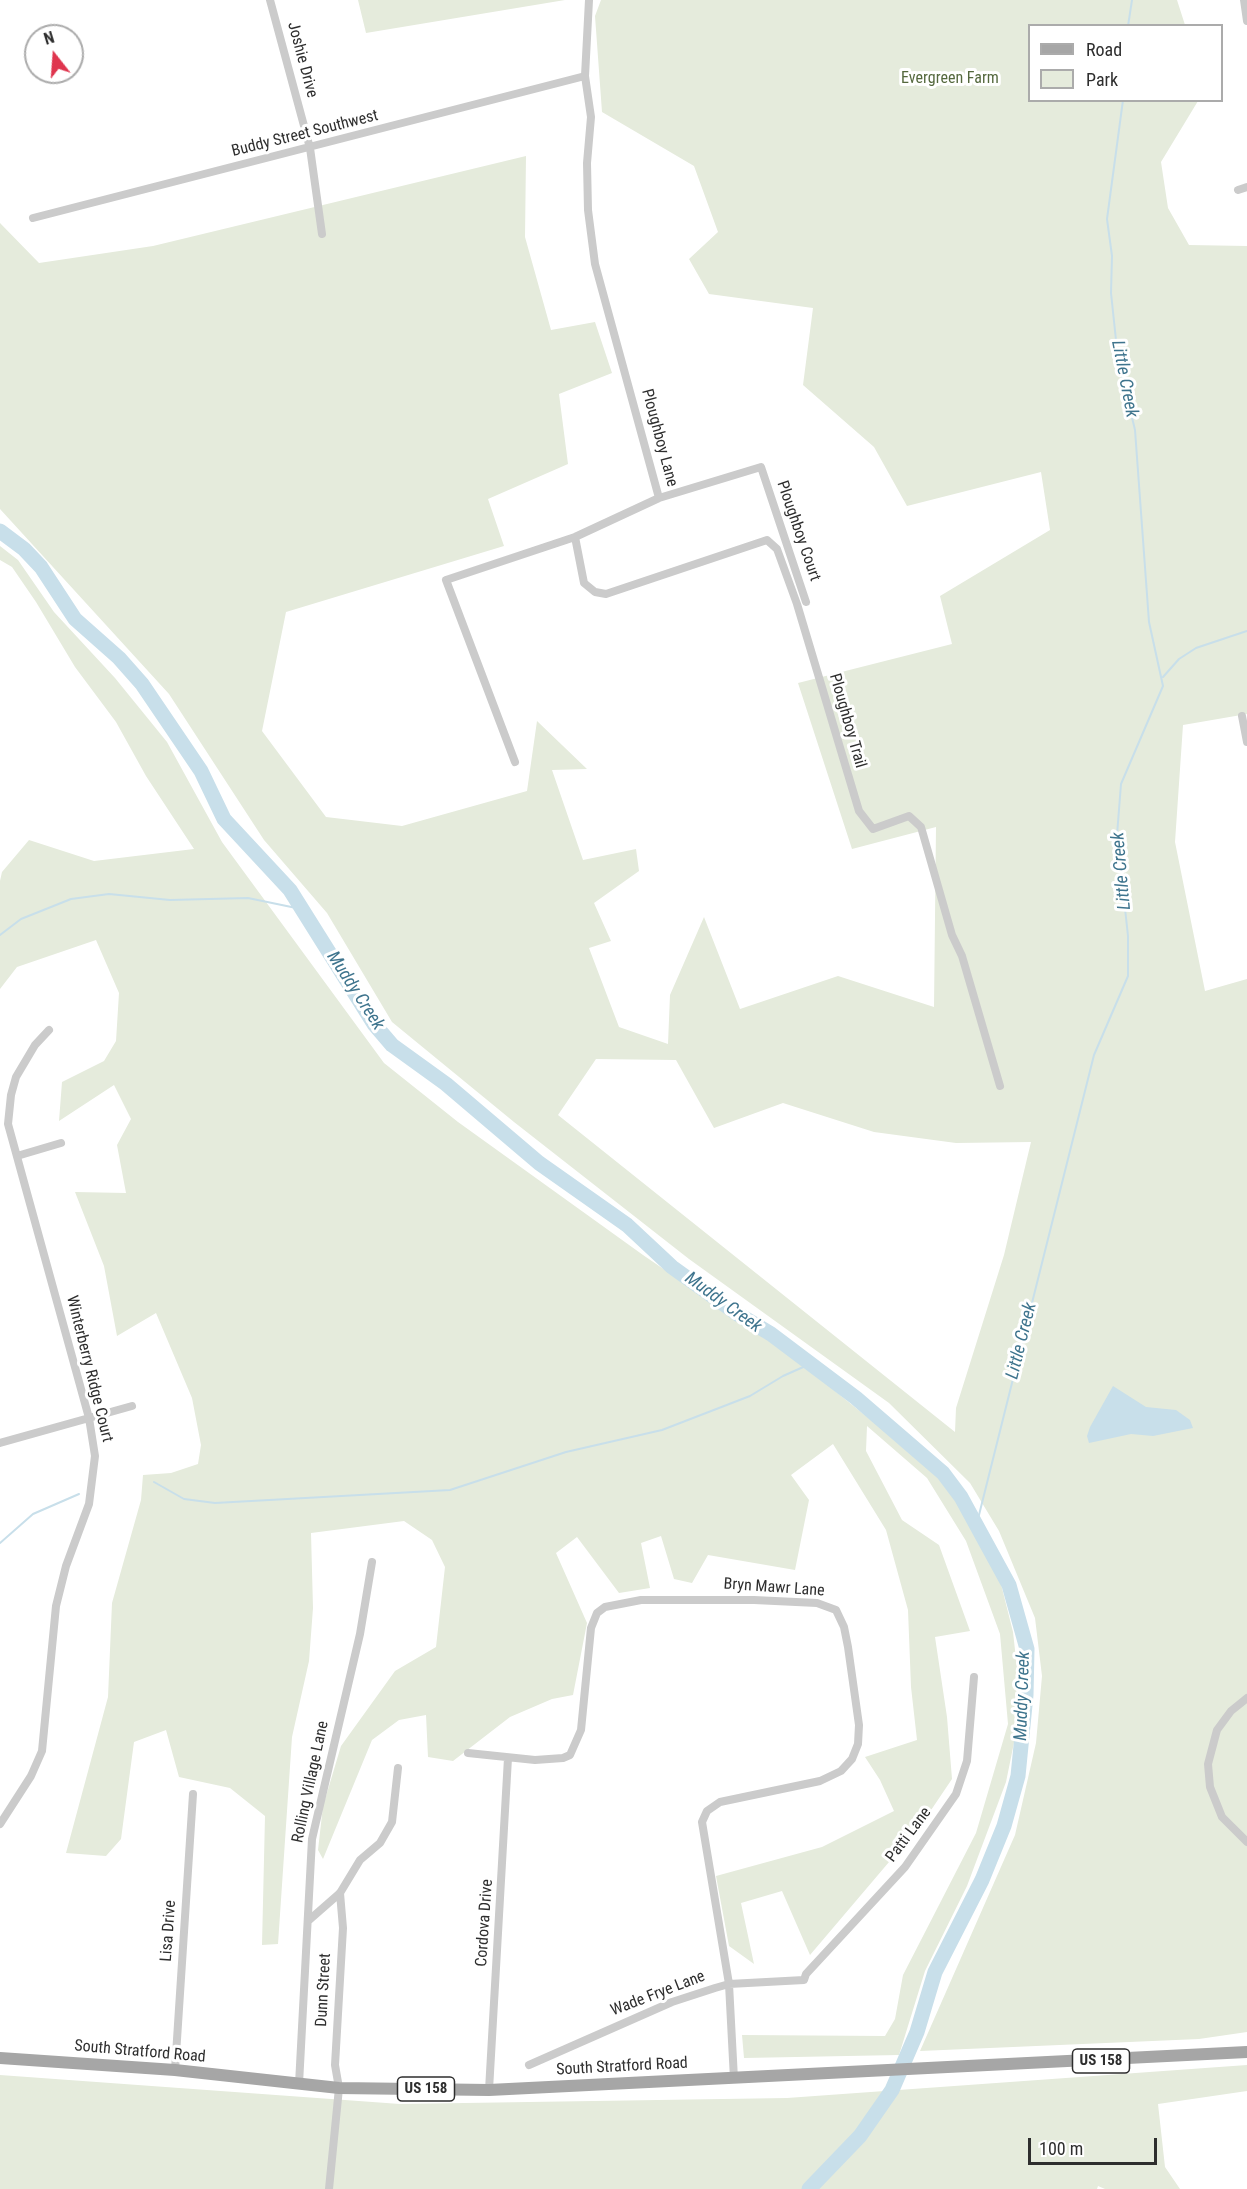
<!DOCTYPE html>
<style>
body{margin:0}
#map{position:relative;width:1247px;height:2189px;overflow:hidden;background:#fff;font-family:"Roboto Condensed",sans-serif}
canvas{display:block}
.legend{position:absolute;left:1028px;top:24px;width:195px;height:78px;box-sizing:border-box;background:#fff;border:2px solid #ababab;margin:0;padding:8px 10px;list-style:none;font-size:18px;color:#2e2e2e}
.legend li{display:flex;align-items:center;gap:12px;height:30px}
.legend b{width:30px;border:2px solid #ababab}
.north{position:absolute;left:24px;top:24px;width:60px;height:60px;box-sizing:border-box;background:#fff;border:2px solid #ababab;border-radius:50%;rotate:343deg;font-size:16px;font-weight:700;line-height:24px;text-align:center;color:#2e2e2e}
.north::after{content:'';display:block;margin:auto;width:21px;height:27px;background:#df354e;clip-path:polygon(50% 0,100% 100%,50% 72%,0 100%)}
.scale{position:absolute;left:1028px;top:2138px;width:129px;height:27px;box-sizing:border-box;border:3px solid #2e2e2e;border-top:0;padding-left:8px;font-size:18px;line-height:21px;white-space:nowrap;color:#2e2e2e;-webkit-text-stroke:4px #fff;paint-order:stroke}
</style>
<div id="map">
<canvas width="1247" height="2189"></canvas>
<ul class="legend">
<li><b style="height:8px;background:#a6a6a6"></b>Road</li>
<li><b style="height:16px;background:#e5ebdc"></b>Park</li>
</ul>
<div class="north">N</div>
<div class="scale">100 m</div>
</div>
<script>
const g = document.querySelector('canvas').getContext('2d');
g.lineJoin = 'round';
function fill(path, color) { g.fillStyle = color; g.fill(path, 'evenodd'); }
const shape = rows => new Path2D(rows.map(r => 'M' + r).join(''));
function trace(path, color, width, dash) { g.strokeStyle = color; g.lineWidth = width; g.lineCap = dash ? 'butt' : 'round'; g.setLineDash(dash || []); g.stroke(path); }
function drawText(font, color, halo, rows, align = 'center') {
  g.font = font + ' "Roboto Condensed",sans-serif'; g.lineWidth = 6; g.setLineDash([]); g.textBaseline = 'middle'; g.strokeStyle = halo; g.fillStyle = color; for (const [text, x, y, turn = 0] of rows) {
    g.save(); g.translate(x, y); g.rotate((+turn || 0) * Math.PI / 180); g.textAlign = isNaN(turn) ? turn : align; if (halo) g.strokeText(text, 0, 0); g.fillText(text, 0, 0); g.restore();
  }
}
const green = shape([
 [358,0,565,0,366,33],
 [601,0,1177,0,1185,25,1030,26,1030,100,1198,101,1161,162,1168,208,1189,245,1247,246,1247,714,1183,725,1175,842,1205,991,1247,979,1247,2032,1199,2039,920,2051,1015,1835,1036,1743,1042,1676,1035,1618,999,1531,970,1483,889,1403,689,1259,514,1122,392,1022,327,913,264,840,169,694,0,509,0,223,39,263,153,246,526,156,525,237,551,330,595,322,612,373,559,394,568,464,488,499,504,546,286,612,262,731,326,817,402,826,527,791,537,721,587,769,552,770,583,860,636,849,639,871,594,903,611,941,589,948,619,1027,668,1044,670,995,704,917,740,1009,838,976,934,1007,936,827,852,849,798,683,952,644,940,596,1050,530,1041,472,907,506,874,447,803,385,813,308,709,294,689,259,718,232,694,166,602,112,595,16],
 [596,1059,676,1060,714,1128,783,1103,874,1132,956,1143,1031,1142,1004,1255,956,1408,955,1432,558,1115],
 [0,546,18,560,54,612,115,678,167,742,222,842,384,1063,458,1122,643,1255,798,1361,946,1481,1001,1584,1013,1632,1017,1668,1017,1728,1006,1782,967,1886,925,1971,899,2055,744,2058,742,2035,885,2036,895,2019,903,1975,976,1833,1008,1724,1000,1634,966,1541,927,1478,867,1426,866,1451,902,1520,939,1545,970,1631,935,1637,947,1717,952,1779,923,1822,810,1955,782,1891,741,1903,754,1964,729,1946,716,1876,822,1847,894,1811,880,1780,865,1757,917,1740,911,1687,908,1610,886,1530,833,1444,791,1475,809,1500,795,1570,708,1555,692,1583,674,1579,661,1536,641,1543,650,1588,619,1593,577,1537,556,1553,587,1623,573,1695,552,1699,510,1717,453,1761,428,1757,426,1715,399,1720,372,1740,323,1859,318,1850,323,1806,341,1746,395,1671,436,1647,445,1567,432,1540,404,1521,311,1533,313,1608,309,1661,292,1737,278,1944,262,1945,265,1816,230,1788,179,1777,166,1730,134,1742,121,1839,106,1856,66,1853,108,1697,112,1603,141,1500,143,1475,171,1473,198,1464,201,1445,192,1398,156,1313,117,1336,104,1266,75,1192,126,1193,117,1145,131,1119,114,1085,59,1121,62,1082,104,1061,116,1041,119,993,96,940,17,967,0,989,0,881,2,872,29,840,94,861,194,849,146,776,116,722,75,667,36,602,12,567,0,560],
 [1247,2065,1247,2091,1158,2104,1165,2167,1180,2189,1105,2189,1098,2186,1097,2189,0,2189,0,2075,400,2104,787,2098]
]);
const water = shape([
 [1113,1386,1146,1407,1176,1410,1190,1420,1193,1428,1153,1436,1131,1434,1089,1443,1087,1436,1090,1427]
]);
const stream = shape([
 [1128,26,1132,0],
 [1163,677,1179,659,1196,648,1247,631],
 [0,935,21,919,71,899,109,894,170,900,248,898,301,909],
 [154,1482,184,1499,215,1503,450,1490,566,1452,662,1430,750,1396,783,1376,810,1364],
 [976,1527,1094,1055,1128,976,1128,936,1117,835,1121,784,1163,686,1149,622,1135,430,1118,359,1111,293,1112,256,1107,219,1123,100],
 [0,1543,33,1514,79,1494]
]);
const river = shape([
 [0,531,24,549,41,567,75,619,119,658,142,684,201,771,224,819,290,890,374,1024,392,1045,446,1084,539,1163,627,1225,672,1267,736,1313,771,1334,856,1398,943,1473,961,1497,1009,1585,1027,1649,1026,1695,1018,1776,1004,1826,982,1880,935,1972,917,2032,892,2090,860,2136,809,2189]
]);
const street = shape([
 [270,0,310,148,322,234],
 [589,0,585,76,591,117,587,163,588,210,595,264,659,498],
 [1244,0,1247,21],
 [1238,190,1247,187],
 [33,218,585,76],
 [575,537,584,583,595,592,606,594,767,540,777,549,797,604,859,811,873,829,909,816,921,827,952,935,962,956,1000,1086],
 [1242,716,1247,742],
 [515,762,446,580,575,537,659,498,761,467,806,602],
 [17,1156,61,1143],
 [0,1443,132,1406],
 [1247,1698,1231,1711,1217,1730,1208,1764,1210,1787,1222,1817,1247,1842],
 [468,1753,535,1760,563,1758,570,1755,581,1730,591,1628,597,1613,605,1607,641,1600,754,1600,817,1603,836,1610,844,1627,848,1647,859,1725,858,1744,852,1759,841,1771,820,1781,720,1802,707,1811,702,1822,729,1984,734,2079],
 [0,1824,31,1776,42,1751,56,1606,66,1566,89,1504,95,1456,89,1418,8,1124,11,1095,16,1077,35,1045,49,1030],
 [308,1921,340,1893,360,1860,380,1843,392,1822,398,1768],
 [529,2065,672,2002,715,1988,729,1984,804,1980,806,1974,905,1867,956,1794,967,1761,974,1677],
 [175,2070,193,1794],
 [299,2084,312,1839,360,1634,372,1562],
 [489,2090,508,1758],
 [329,2189,339,2088,335,2065,343,1928,340,1893]
]);
const primary = shape([
 [0,2058,175,2070,339,2088,489,2090,1247,2052]
]);
const shields = [
 [1101,2061,57],
 [426,2089,57]
];
const shieldNames = [
 ["US 158",1101,2061],
 ["US 158",426,2089]
];
const streetNames = [
 ["Joshie Drive",302,60,75],
 ["Buddy Street Southwest",305,134,-14],
 ["Ploughboy Lane",659,438,75],
 ["Ploughboy Court",798,531,71],
 ["Ploughboy Trail",847,721,74],
 ["Winterberry Ridge Court",89,1369,76],
 ["Bryn Mawr Lane",774,1588,4],
 ["Rolling Village Lane",311,1782,-78],
 ["Patti Lane",909,1835,-53],
 ["Cordova Drive",485,1923,-86],
 ["Lisa Drive",169,1931,-86],
 ["Dunn Street",324,1990,-87],
 ["Wade Frye Lane",658,1994,-21],
 ["South Stratford Road",140,2052,5],
 ["South Stratford Road",622,2067,-3]
];
const parkNames = [
 ["Evergreen Farm",950,79]
];
const waterNames = [
 ["Little Creek",1124,379,79],
 ["Little Creek",1122,871,-95],
 ["Muddy Creek",355,991,57],
 ["Muddy Creek",723,1303,36],
 ["Little Creek",1022,1341,-76],
 ["Muddy Creek",1023,1696,-88]
];
fill(green, '#e5ebdc');
fill(water, '#c8dfea');
trace(stream, '#c8dfea', 2);
trace(river, '#c8dfea', 15);
trace(street, '#cbcbcb', 8);
trace(primary, '#a6a6a6', 12);
for (const [x, y, w] of shields) { const box = new Path2D(); box.roundRect(x - w / 2, y - 12, w, 24, 4.5); g.fillStyle = '#fff'; g.fill(box); trace(box, '#2e2e2e', 1.5); }
drawText('bold 15px', '#2e2e2e', null, shieldNames);
drawText('16px', '#2e2e2e', '#fff', streetNames);
drawText('16px', '#54683d', '#fff', parkNames);
drawText('italic 18px', '#3e748d', '#fff', waterNames);
</script>
